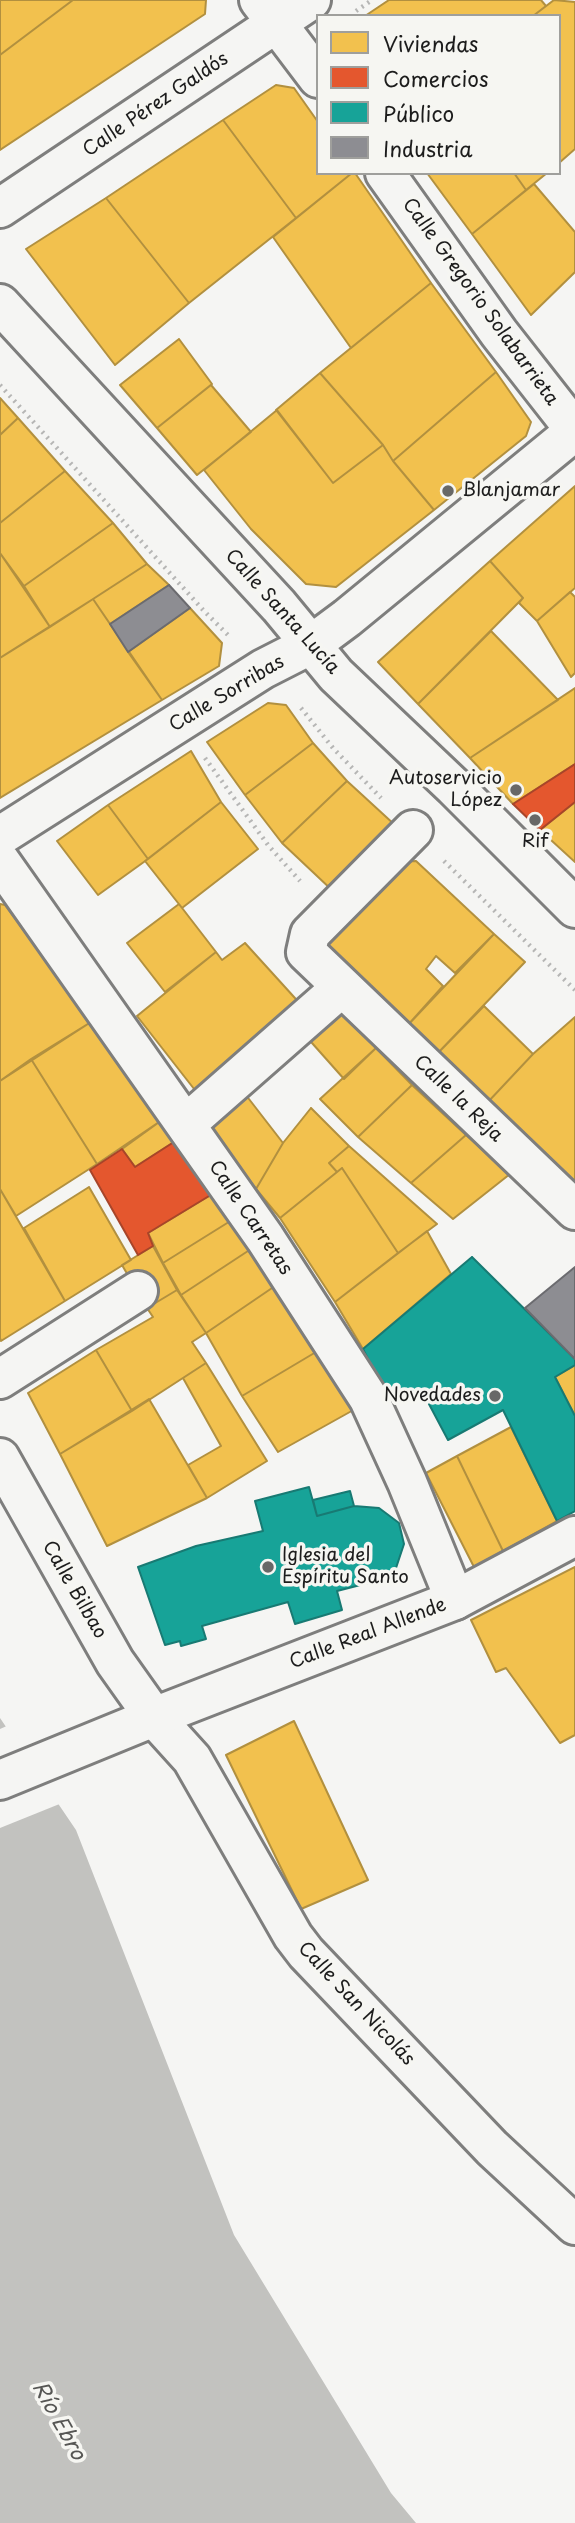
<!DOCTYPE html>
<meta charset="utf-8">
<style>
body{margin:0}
#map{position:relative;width:575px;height:2523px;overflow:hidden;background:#f5f5f3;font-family:"Playpen Sans",sans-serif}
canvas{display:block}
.legend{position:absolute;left:316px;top:14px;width:245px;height:161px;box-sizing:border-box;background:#f6f6f2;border:2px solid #9f9f9c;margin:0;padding:9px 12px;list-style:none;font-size:21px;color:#1c1c1c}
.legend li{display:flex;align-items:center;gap:14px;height:35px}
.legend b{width:35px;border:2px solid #9f9f9c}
</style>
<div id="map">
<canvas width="575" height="2523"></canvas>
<ul class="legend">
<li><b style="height:19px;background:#f2c14e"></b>Viviendas</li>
<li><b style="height:19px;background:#e4572e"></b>Comercios</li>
<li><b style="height:19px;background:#17a398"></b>Público</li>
<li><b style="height:19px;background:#8d8d92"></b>Industria</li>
</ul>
</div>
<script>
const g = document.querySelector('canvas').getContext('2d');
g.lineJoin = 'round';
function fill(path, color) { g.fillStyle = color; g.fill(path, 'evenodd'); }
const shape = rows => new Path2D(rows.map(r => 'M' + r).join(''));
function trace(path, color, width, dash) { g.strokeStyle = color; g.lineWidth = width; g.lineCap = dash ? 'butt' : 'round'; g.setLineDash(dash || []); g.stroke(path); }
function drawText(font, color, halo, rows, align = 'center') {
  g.font = font + ' "Playpen Sans",sans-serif'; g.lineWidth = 7; g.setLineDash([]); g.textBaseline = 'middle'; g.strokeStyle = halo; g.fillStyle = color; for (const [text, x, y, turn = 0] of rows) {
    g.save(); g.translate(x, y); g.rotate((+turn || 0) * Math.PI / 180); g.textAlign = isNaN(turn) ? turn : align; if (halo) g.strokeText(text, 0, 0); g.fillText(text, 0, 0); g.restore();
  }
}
const water = shape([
 [0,1718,76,1830,234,2235,391,2493,416,2523,0,2523]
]);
const pier = shape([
 [9,1725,62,1803,0,1828,0,1729]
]);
const homes = shape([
 [0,0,73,0,0,55,0,0],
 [73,0,206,0,205,14,0,150,0,55,73,0],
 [389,0,541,0,546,6,533,16,365,16,389,0],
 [554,0,575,2,575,149,559,163,559,16,533,16,554,0],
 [276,85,294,88,318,122,318,173,352,173,296,218,223,120,276,85],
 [223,120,296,218,189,303,106,198,223,120],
 [352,173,355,173,431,283,351,348,273,237,352,173],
 [427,173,514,173,526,190,472,234,427,173],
 [514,173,547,173,526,190,514,173],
 [534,184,575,232,575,272,531,315,472,234,534,184],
 [106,198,189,303,115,365,26,249,106,198],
 [431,283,496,372,393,461,383,445,320,373,431,283],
 [179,339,212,384,157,428,120,385,179,339],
 [496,372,531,422,526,436,434,510,393,461,496,372],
 [320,373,383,445,333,483,276,410,320,373],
 [211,385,251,432,197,475,157,428,211,385],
 [0,398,18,418,0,435,0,398],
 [277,410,333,483,383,445,393,461,434,510,336,587,306,584,251,529,204,470,277,410],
 [18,418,65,471,0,523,0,435,18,418],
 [65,471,113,523,24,586,0,553,0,523,65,471],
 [575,486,575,588,537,621,519,603,523,598,490,561,575,486],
 [113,523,147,564,50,627,24,586,113,523],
 [0,553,50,627,0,658,0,553],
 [490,561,523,598,418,704,378,662,490,561],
 [147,564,169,585,110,624,93,599,147,564],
 [570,592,575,597,575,673,571,677,537,621,570,592],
 [93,599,162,700,0,798,0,658,93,599],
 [190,608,222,643,219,666,162,700,128,652,190,608],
 [491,631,558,700,470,758,418,704,491,631],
 [575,688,575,764,513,804,470,758,575,688],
 [268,703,286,705,313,743,245,795,207,742,268,703],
 [313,743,347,781,282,843,245,795,313,743],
 [191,751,221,802,148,859,108,805,191,751],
 [347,781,396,826,334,892,282,843,347,781],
 [221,802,258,849,182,908,145,861,221,802],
 [575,802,575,862,540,830,575,802],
 [108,805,148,859,98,895,57,841,108,805],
 [416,861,494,934,455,973,436,956,426,969,443,986,407,1026,324,952,327,943,401,862,416,861],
 [0,904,5,905,91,1022,0,1081,0,904],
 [179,904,216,952,165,992,127,943,179,904],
 [494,934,525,962,436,1055,407,1026,494,934],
 [245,943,304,1008,198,1094,137,1016,216,952,222,960,245,943],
 [338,1003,376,1048,344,1079,304,1034,338,1003],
 [484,1006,533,1054,487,1103,436,1055,484,1006],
 [575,1017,575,1185,487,1103,533,1054,575,1017],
 [91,1022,162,1120,97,1164,31,1059,91,1022],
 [376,1048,412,1085,358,1137,320,1099,376,1048],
 [31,1059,97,1164,16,1216,0,1189,0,1081,31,1059],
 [412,1085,466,1135,411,1183,358,1137,412,1085],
 [242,1090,283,1143,256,1189,204,1122,242,1090],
 [311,1108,349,1146,329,1163,337,1172,280,1218,256,1189,283,1143,311,1108],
 [162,1120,177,1140,135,1167,122,1149,162,1120],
 [466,1135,510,1174,453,1219,411,1183,466,1135],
 [349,1146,437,1224,398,1253,342,1168,337,1172,329,1163,349,1146],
 [342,1168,398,1253,335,1302,280,1218,342,1168],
 [89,1187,131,1260,65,1301,24,1228,89,1187],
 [0,1189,65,1301,1,1341,0,1338,0,1189],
 [214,1193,232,1220,163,1263,148,1233,214,1193],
 [232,1220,251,1249,181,1295,163,1263,232,1220],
 [427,1231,451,1274,363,1349,335,1302,427,1231],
 [153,1246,177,1290,147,1308,122,1265,153,1246],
 [251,1249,275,1286,206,1333,181,1295,251,1249],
 [275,1286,316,1352,242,1396,206,1333,275,1286],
 [177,1290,206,1333,192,1342,206,1363,132,1411,96,1350,153,1317,147,1308,177,1290],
 [96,1350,132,1411,60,1454,28,1393,96,1350],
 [316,1352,357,1408,278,1452,242,1396,316,1352],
 [206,1363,267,1461,207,1498,188,1465,221,1446,183,1378,206,1363],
 [575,1365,575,1416,555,1377,575,1365],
 [149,1399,207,1498,107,1546,60,1454,149,1399],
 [511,1427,557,1521,503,1551,457,1456,511,1427],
 [457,1456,503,1551,474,1567,426,1473,457,1456],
 [575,1567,575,1735,560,1743,506,1668,496,1672,471,1620,575,1567],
 [294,1721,368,1880,301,1909,226,1755,294,1721]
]);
const shops = shape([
 [575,764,575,802,540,830,513,804,575,764],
 [177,1140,214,1193,148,1233,153,1246,138,1255,90,1170,122,1149,135,1167,177,1140]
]);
const public = shape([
 [472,1257,575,1359,575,1365,555,1377,575,1416,575,1511,557,1521,503,1410,448,1440,421,1389,390,1404,363,1349,472,1257],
 [309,1487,317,1516,354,1506,379,1508,399,1523,404,1544,396,1568,376,1581,337,1591,342,1610,295,1624,288,1602,202,1626,206,1639,181,1646,180,1641,165,1645,138,1567,196,1546,263,1531,255,1501,309,1487],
 [350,1491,354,1506,317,1516,313,1500,350,1491]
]);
const industry = shape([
 [169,585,190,608,128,652,110,624,169,585],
 [575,1267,575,1359,525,1308,575,1267]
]);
const path = shape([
 [356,11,372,0],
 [0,385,205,612,231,638],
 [301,708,333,748,381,798],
 [205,758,268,845,300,881],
 [444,861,575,990]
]);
const street = shape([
 [259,0,318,78],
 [385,173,499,333,575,430],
 [0,208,311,0],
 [0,304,279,606,336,675,454,787,575,908],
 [413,830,310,934,306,952,575,1210],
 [0,836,263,669,312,644,347,618,575,431],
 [0,861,265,1238,369,1399,407,1482,455,1600],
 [186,1124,342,987],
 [0,1379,138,1291],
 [0,1780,154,1717,192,1759,293,1936,306,1953,492,2148,575,2225]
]);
const secondary = shape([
 [0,1458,115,1662,154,1717,455,1600,575,1536]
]);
const markers = [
 [448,491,7,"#686867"],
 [516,790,7,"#686867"],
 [535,820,7,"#686867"],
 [495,1396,7,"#686867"],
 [268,1567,7,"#686867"]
];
const streetNames = [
 ["Calle Pérez Galdós",156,105,-34],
 ["Calle Gregorio Solabarrieta",480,302,54],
 ["Calle Santa Lucía",282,612,48],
 ["Calle Sorribas",227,694,-31],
 ["Calle la Reja",458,1099,44],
 ["Calle Carretas",250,1218,56],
 ["Calle Bilbao",74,1590,60],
 ["Calle Real Allende",368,1634,-21],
 ["Calle San Nicolás",356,2004,47]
];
const poiNames = [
 ["Blanjamar",462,491],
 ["Autoservicio",502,779,"right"],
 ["López",502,801,"right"],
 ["Rif",535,842,"center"],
 ["Novedades",481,1396,"right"],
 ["Iglesia del",282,1556],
 ["Espíritu Santo",282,1578]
];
const waterNames = [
 ["Río Ebro",58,2421,61]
];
fill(water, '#c2c2bf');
fill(pier, '#f5f5f3');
fill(homes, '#f2c14e');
trace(homes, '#b2903f', 2);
fill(shops, '#e4572e');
trace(shops, '#a84529', 2);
fill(public, '#17a398');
trace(public, '#187a73', 2);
fill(industry, '#8d8d92');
trace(industry, '#6b6b6f', 2);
trace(street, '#7e7e7d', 44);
trace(secondary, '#7e7e7d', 44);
trace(path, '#b6b6b5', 4.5, [2, 5]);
trace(street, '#f5f5f3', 38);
trace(secondary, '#f5f5f3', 38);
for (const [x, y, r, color] of markers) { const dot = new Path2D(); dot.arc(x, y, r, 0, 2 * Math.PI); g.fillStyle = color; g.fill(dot); trace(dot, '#f6f6f2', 2.5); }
drawText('19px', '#1c1c1c', '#f6f6f2', streetNames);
drawText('19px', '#1c1c1c', '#f6f6f2', poiNames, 'left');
drawText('italic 21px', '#565654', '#f6f6f2', waterNames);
</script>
